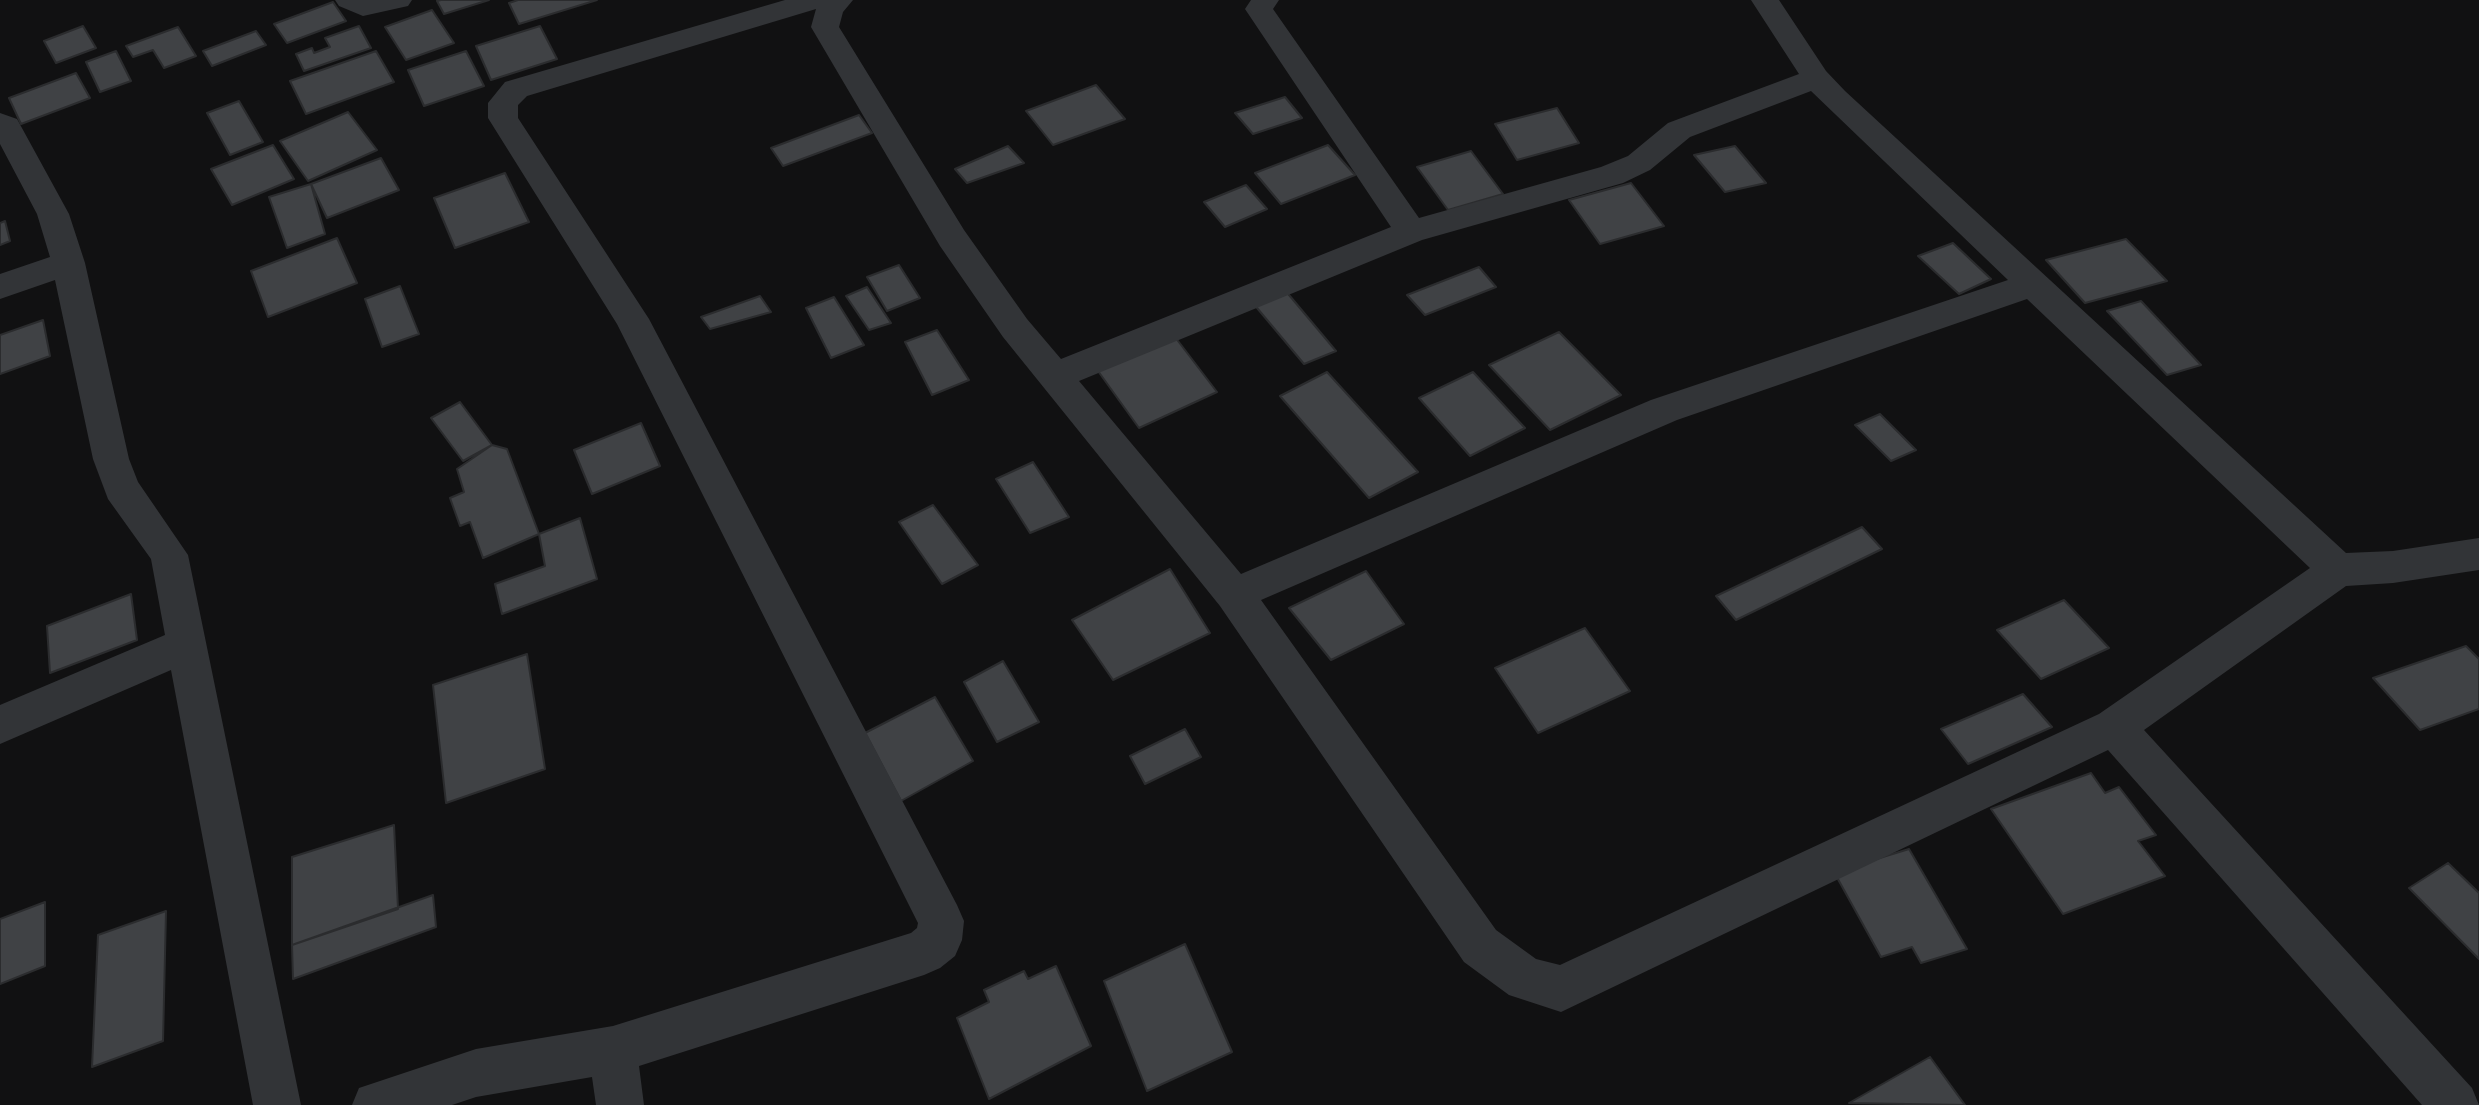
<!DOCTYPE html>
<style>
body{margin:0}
canvas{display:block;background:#111112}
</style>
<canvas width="2479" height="1105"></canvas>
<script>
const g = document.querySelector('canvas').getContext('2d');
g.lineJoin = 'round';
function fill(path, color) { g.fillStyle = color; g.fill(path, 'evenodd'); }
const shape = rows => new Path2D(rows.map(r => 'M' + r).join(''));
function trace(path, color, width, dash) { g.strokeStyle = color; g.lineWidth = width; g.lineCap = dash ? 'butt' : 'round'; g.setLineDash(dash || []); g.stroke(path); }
const building = shape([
 [441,0,489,0,444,14,437,1,441,0],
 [518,0,597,0,519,24,509,3,518,0],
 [333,2,346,21,287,43,274,24,333,2],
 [432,10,454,43,406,60,385,27,432,10],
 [83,26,96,48,56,63,44,41,83,26],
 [359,26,371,48,304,71,296,54,312,48,314,53,330,47,325,38,359,26],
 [540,26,557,59,491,80,476,46,540,26],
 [178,27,196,56,164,68,153,50,133,57,126,46,178,27],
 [256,31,266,45,212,66,203,51,256,31],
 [116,51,131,81,100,92,86,62,116,51],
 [376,51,394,82,306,114,290,81,376,51],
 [466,51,484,86,424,106,408,70,466,51],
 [76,73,90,98,21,124,9,98,76,73],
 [1096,85,1125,119,1053,145,1026,111,1096,85],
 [1285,97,1302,118,1253,134,1235,113,1285,97],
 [239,101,263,142,230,155,207,113,239,101],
 [1557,108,1579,143,1517,160,1495,124,1557,108],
 [348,112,377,150,308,181,280,141,348,112],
 [859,115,872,133,783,166,771,148,859,115],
 [273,145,294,179,232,205,211,169,273,145],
 [1328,145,1355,175,1281,204,1255,173,1328,145],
 [1008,146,1024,163,967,183,955,169,1008,146],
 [1735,146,1766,183,1725,192,1694,155,1735,146],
 [1471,151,1503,194,1448,210,1417,167,1471,151],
 [381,158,399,190,327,218,311,184,381,158],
 [505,173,529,222,455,248,434,198,505,173],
 [1631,183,1664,226,1600,244,1569,200,1631,183],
 [311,184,325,234,287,248,269,197,311,184],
 [1246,185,1267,209,1225,227,1204,202,1246,185],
 [5,221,10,241,0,245,0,223,5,221],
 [337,238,357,283,268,317,251,271,337,238],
 [2126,239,2167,281,2085,303,2046,260,2126,239],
 [1953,243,1991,279,1959,294,1918,256,1953,243],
 [899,265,920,298,887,311,867,277,899,265],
 [1479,267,1496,287,1425,315,1407,295,1479,267],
 [400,286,419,334,382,347,365,299,400,286],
 [867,287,891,323,869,330,846,296,867,287],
 [1284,289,1336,351,1304,364,1252,302,1284,289],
 [760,296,771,312,710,329,701,317,760,296],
 [834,297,864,345,831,358,806,308,834,297],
 [2141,301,2201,365,2167,375,2107,311,2141,301],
 [43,320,50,356,0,374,0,335,43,320],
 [937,330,969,380,932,395,905,342,937,330],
 [1559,332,1621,395,1550,430,1489,365,1559,332],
 [1175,337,1217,392,1139,428,1098,371,1175,337],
 [1327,372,1418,472,1369,498,1280,396,1327,372],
 [1473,372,1525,428,1470,456,1419,398,1473,372],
 [460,402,492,445,463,461,431,418,460,402],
 [1880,414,1916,450,1891,461,1855,425,1880,414],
 [641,423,660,466,592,494,574,450,641,423],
 [492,445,507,449,539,534,483,558,470,522,460,526,450,498,464,492,457,469,492,445],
 [1033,462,1069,517,1030,533,996,479,1033,462],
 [933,505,978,565,942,584,899,522,933,505],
 [580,518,597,579,502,614,495,584,545,566,539,534,580,518],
 [1862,527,1882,549,1736,620,1716,596,1862,527],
 [1170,569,1210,633,1113,680,1072,620,1170,569],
 [1366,571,1404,624,1331,660,1289,608,1366,571],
 [131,594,137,640,50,673,47,626,131,594],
 [2064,600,2109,648,2041,679,1997,630,2064,600],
 [1585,628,1630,691,1538,733,1495,668,1585,628],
 [2466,646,2479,659,2479,709,2420,730,2373,678,2466,646],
 [527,654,545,769,446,803,433,685,527,654],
 [1003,661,1039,722,997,742,964,682,1003,661],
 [2023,694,2052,727,1968,764,1941,729,2023,694],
 [935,697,973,761,901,801,865,733,935,697],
 [1185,729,1201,757,1145,784,1130,756,1185,729],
 [2091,773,2105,793,2119,787,2156,835,2138,841,2165,876,2063,914,1991,809,2091,773],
 [394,825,398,909,292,945,292,857,394,825],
 [1909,849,1967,949,1921,963,1912,947,1881,957,1834,872,1909,849],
 [2448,863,2479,893,2479,959,2409,888,2448,863],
 [433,895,436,927,293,979,292,945,433,895],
 [45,902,45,966,0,984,0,919,45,902],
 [166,911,163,1041,92,1067,98,935,166,911],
 [1185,944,1232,1052,1147,1091,1104,981,1185,944],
 [1056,966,1091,1046,989,1099,957,1018,989,1002,984,990,1024,971,1028,979,1056,966],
 [1930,1057,1965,1105,1849,1103,1930,1057]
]);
const minor = shape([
 [335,0,412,0,408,6,363,16,339,6,335,0],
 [785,0,853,0,843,12,839,27,964,230,1027,319,1061,359,1391,227,1245,9,1251,0,1279,0,1273,9,1419,218,1601,167,1628,156,1668,123,1799,74,1751,0,1779,0,1826,71,1845,91,2346,553,2393,551,2479,538,2479,570,2393,583,2346,586,2144,730,2472,1088,2479,1105,2422,1105,2108,750,1561,1012,1509,995,1464,962,1220,606,1003,337,940,246,811,27,816,9,527,96,518,105,518,118,649,319,957,905,964,921,962,940,955,956,940,968,924,975,639,1066,644,1105,596,1105,592,1077,476,1097,452,1105,352,1105,359,1088,476,1049,613,1026,911,933,917,928,918,923,617,324,488,118,488,103,505,82,785,0],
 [1811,91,2008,280,1651,400,1241,574,1079,381,1422,240,1623,183,1650,170,1690,137,1811,91],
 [2027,299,2310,568,2099,714,1560,965,1536,959,1496,930,1261,600,1677,420,2027,299],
 [0,113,17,119,69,214,85,263,129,459,138,482,188,555,301,1105,253,1105,171,670,0,744,0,705,165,635,151,559,108,499,93,459,55,280,0,299,0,274,50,257,37,214,0,144,0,113]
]);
fill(building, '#404245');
trace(building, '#2b2c2e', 2);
fill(minor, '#323437');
</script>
